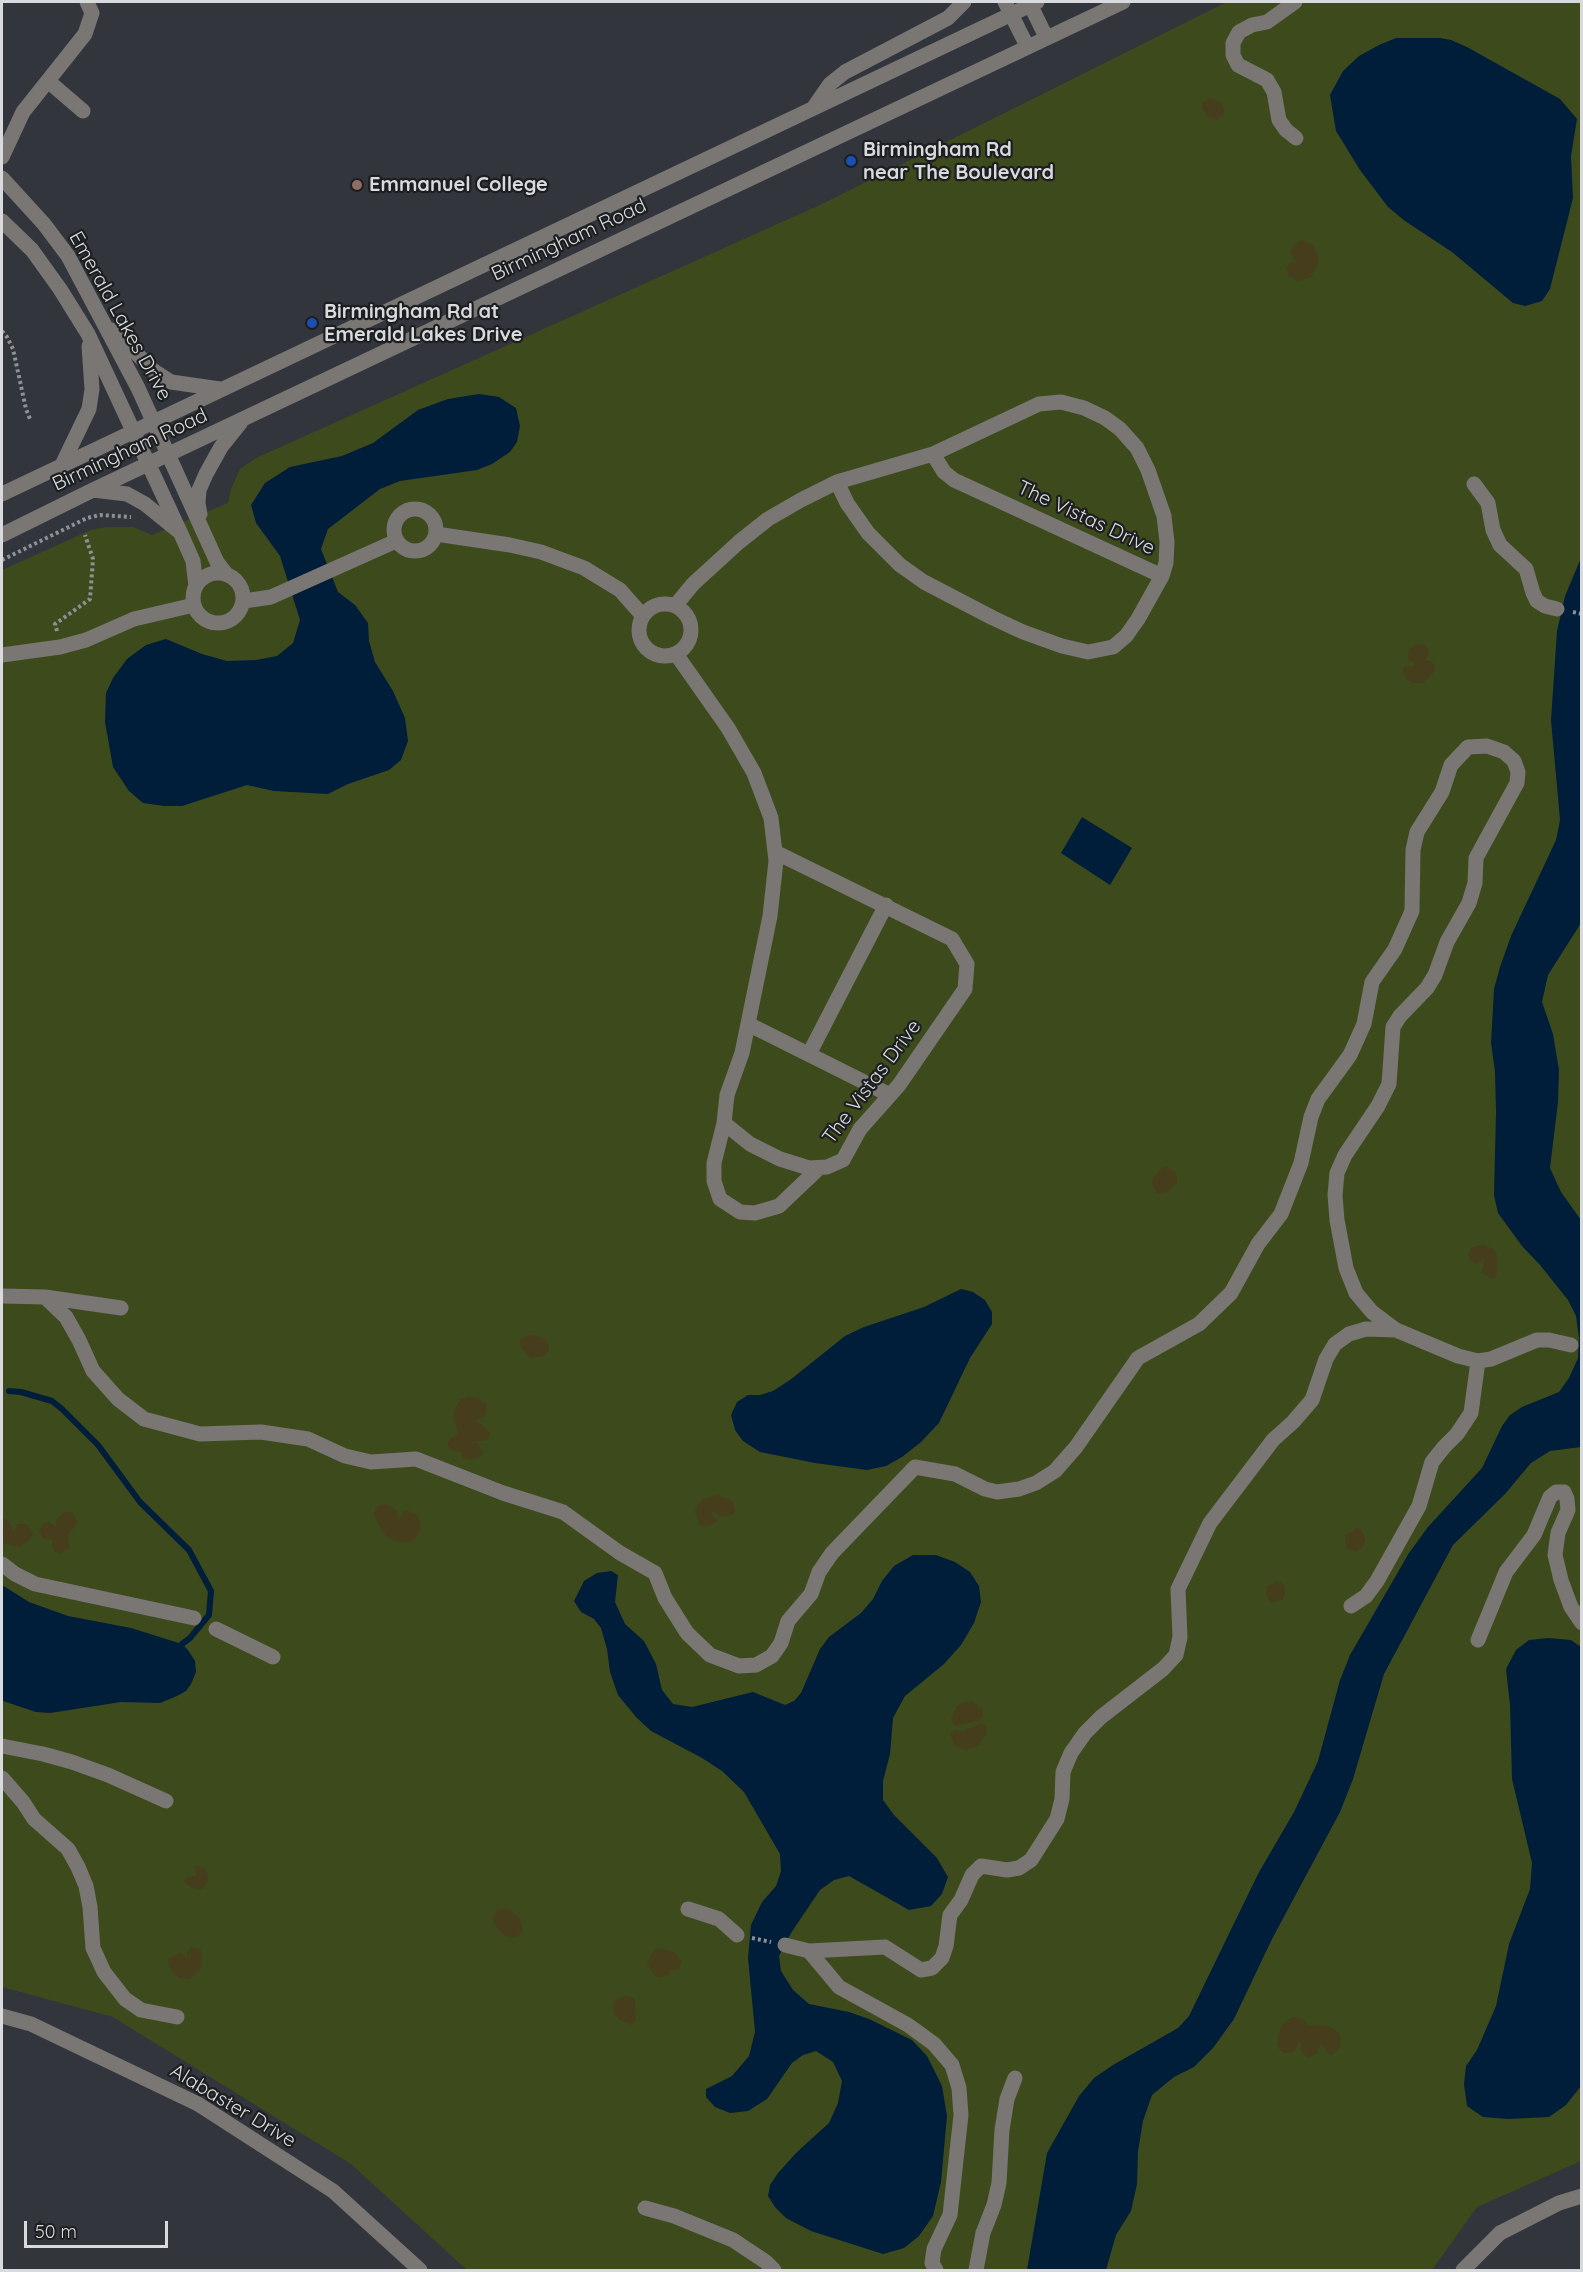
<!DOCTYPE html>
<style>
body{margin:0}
#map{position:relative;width:1583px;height:2272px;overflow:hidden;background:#32363c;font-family:Quicksand,sans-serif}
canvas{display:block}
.frame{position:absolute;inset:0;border:3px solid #d8dade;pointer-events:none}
.scale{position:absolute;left:24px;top:2221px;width:144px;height:27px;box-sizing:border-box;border:3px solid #d8dade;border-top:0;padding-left:8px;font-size:18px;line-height:21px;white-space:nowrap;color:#d8dade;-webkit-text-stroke:4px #1c1e20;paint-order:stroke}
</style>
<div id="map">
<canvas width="1583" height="2272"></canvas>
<div class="frame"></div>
<div class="scale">50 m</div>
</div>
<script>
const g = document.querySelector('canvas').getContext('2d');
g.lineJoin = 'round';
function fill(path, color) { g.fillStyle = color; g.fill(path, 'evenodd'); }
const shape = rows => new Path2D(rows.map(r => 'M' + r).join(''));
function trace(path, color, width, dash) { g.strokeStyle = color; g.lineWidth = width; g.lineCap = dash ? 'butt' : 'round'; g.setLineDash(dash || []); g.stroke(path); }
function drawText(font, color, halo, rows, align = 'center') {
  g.font = font + ' Quicksand,sans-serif'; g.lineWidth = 4.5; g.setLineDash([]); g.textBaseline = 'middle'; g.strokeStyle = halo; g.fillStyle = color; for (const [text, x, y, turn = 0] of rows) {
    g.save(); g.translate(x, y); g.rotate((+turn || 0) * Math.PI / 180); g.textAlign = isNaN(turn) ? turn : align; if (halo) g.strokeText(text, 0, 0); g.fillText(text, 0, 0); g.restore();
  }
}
const green = shape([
 [1227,2,1581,2,1581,2161,1477,2207,1432,2270,467,2270,351,2164,113,2017,2,1987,2,570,91,530,106,527,133,527,152,535,228,503,231,489,240,469,256,458,820,205]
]);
const sand = shape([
 [1210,98,1221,103,1224,109,1224,114,1217,120,1209,118,1202,109,1202,103],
 [1302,240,1314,246,1319,261,1311,277,1298,281,1288,275,1286,267,1292,262,1298,263,1291,256,1290,251,1296,243],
 [1423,644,1428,648,1429,653,1424,662,1428,660,1432,662,1435,665,1434,672,1423,683,1413,683,1406,679,1403,669,1405,666,1415,666,1415,663,1408,659,1409,650,1415,645],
 [1168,1167,1176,1173,1177,1182,1170,1190,1163,1194,1157,1193,1152,1184,1153,1177,1162,1168],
 [1483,1244,1493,1249,1497,1254,1497,1273,1495,1277,1490,1279,1482,1272,1484,1259,1477,1264,1474,1264,1468,1256,1471,1248],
 [534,1335,545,1339,549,1345,549,1351,544,1356,530,1358,520,1347,520,1340,526,1336],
 [469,1396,477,1398,486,1404,487,1411,485,1416,476,1420,490,1432,489,1438,484,1441,476,1441,484,1453,479,1458,470,1460,463,1458,460,1452,453,1451,448,1446,448,1441,458,1433,454,1418,455,1409,460,1400],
 [718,1495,732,1501,735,1508,734,1514,721,1517,713,1511,711,1514,717,1519,715,1523,705,1527,700,1525,695,1512,698,1504,703,1499],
 [387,1504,397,1511,398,1520,406,1510,416,1514,420,1522,420,1530,415,1539,408,1542,399,1542,389,1538,382,1532,374,1515,375,1509,379,1505],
 [64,1512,71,1512,77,1520,76,1525,68,1535,69,1548,60,1553,56,1552,52,1547,52,1540,43,1538,39,1531,44,1523,49,1522,56,1527,56,1520],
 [2,1518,7,1520,14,1531,18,1524,27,1524,33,1533,30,1540,19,1547,2,1543],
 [1355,1528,1360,1528,1365,1539,1364,1546,1355,1552,1347,1548,1345,1542,1346,1536],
 [1277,1581,1282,1582,1285,1588,1285,1595,1282,1600,1270,1603,1266,1594,1267,1587],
 [973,1702,983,1710,983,1716,980,1720,958,1726,953,1724,951,1719,957,1706,966,1702],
 [982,1723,986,1727,987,1733,979,1745,966,1750,954,1745,950,1734,954,1730,964,1731],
 [198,1865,205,1869,208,1875,208,1882,202,1890,189,1886,183,1881,188,1876,196,1876,195,1867],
 [503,1908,510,1910,520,1919,523,1931,518,1936,510,1938,502,1934,496,1927,493,1920,494,1914,497,1910],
 [191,1947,200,1949,202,1953,201,1968,190,1979,179,1978,170,1968,168,1959,181,1953,188,1959,187,1953],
 [661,1948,675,1953,682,1962,679,1969,672,1971,668,1967,670,1972,668,1975,659,1977,654,1975,647,1963,654,1949],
 [625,1995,635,1999,635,2002,636,2020,631,2025,621,2021,615,2015,613,2007,615,2001],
 [1293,2017,1298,2017,1309,2025,1327,2026,1334,2029,1338,2032,1341,2039,1340,2048,1332,2055,1328,2054,1321,2043,1317,2053,1309,2058,1301,2052,1300,2040,1295,2051,1291,2053,1284,2053,1280,2050,1277,2045,1280,2029,1283,2024]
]);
const water = shape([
 [1396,38,1440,38,1451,40,1467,47,1560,99,1577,119,1571,156,1573,198,1550,289,1542,301,1525,306,1513,303,1452,252,1405,221,1388,207,1360,170,1336,131,1330,95,1343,71,1359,56,1379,45],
 [479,394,499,397,516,408,520,426,517,442,510,452,492,464,477,470,400,481,380,489,328,529,321,549,338,592,355,605,368,623,369,641,375,662,393,691,405,718,408,741,401,760,389,770,348,784,328,794,274,791,247,785,182,806,164,806,143,803,129,791,113,767,105,722,106,693,113,678,127,659,146,645,166,639,202,654,227,661,256,660,277,656,293,643,300,620,280,556,256,523,251,505,265,483,290,467,342,456,373,443,418,410,448,399],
 [1581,558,1581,923,1548,975,1542,1002,1553,1034,1559,1070,1558,1102,1550,1168,1561,1192,1581,1220,1581,1447,1550,1451,1531,1463,1505,1494,1453,1545,1384,1674,1353,1779,1340,1812,1272,1939,1234,2019,1213,2048,1194,2067,1174,2077,1152,2095,1143,2121,1138,2151,1137,2184,1131,2211,1116,2235,1106,2270,1027,2270,1047,2153,1079,2096,1094,2078,1113,2065,1178,2028,1189,2016,1258,1874,1294,1812,1318,1761,1340,1680,1350,1655,1409,1553,1428,1527,1482,1468,1502,1426,1510,1415,1522,1407,1559,1392,1569,1378,1578,1358,1579,1338,1576,1316,1568,1300,1540,1265,1522,1246,1498,1213,1494,1195,1496,1112,1495,1072,1491,1043,1494,989,1500,967,1511,936,1556,840,1560,820,1551,720,1557,631,1565,596],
 [1082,817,1132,848,1110,885,1061,853],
 [961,1289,973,1292,985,1300,992,1312,992,1324,970,1358,939,1423,921,1442,902,1457,886,1466,867,1470,815,1463,760,1452,743,1441,735,1430,731,1415,737,1402,748,1395,760,1395,773,1391,790,1380,845,1336,864,1327,924,1307],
 [913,1555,936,1555,955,1562,970,1572,979,1586,981,1602,974,1623,961,1645,944,1664,905,1696,893,1718,890,1754,883,1781,883,1800,894,1815,937,1858,948,1877,942,1894,931,1906,909,1910,849,1876,834,1880,820,1890,791,1933,779,1956,781,1971,793,1990,809,2004,849,2012,869,2019,912,2040,927,2056,942,2086,947,2116,941,2182,933,2216,919,2236,904,2248,883,2254,811,2231,786,2218,775,2207,768,2196,770,2185,778,2173,797,2152,829,2123,838,2103,842,2081,833,2062,816,2051,803,2055,792,2063,767,2099,748,2111,730,2113,715,2107,706,2097,706,2089,732,2076,749,2056,755,2032,748,1958,751,1925,762,1902,776,1886,781,1871,780,1854,744,1792,722,1771,702,1758,651,1731,636,1717,618,1695,610,1672,607,1649,601,1628,594,1619,581,1612,574,1601,584,1581,597,1573,611,1571,618,1575,615,1602,625,1624,644,1641,656,1664,662,1690,673,1704,692,1707,753,1692,785,1705,794,1701,801,1693,820,1649,829,1637,861,1613,873,1599,882,1581,894,1566],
 [2,1585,29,1602,68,1616,131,1628,182,1644,188,1650,195,1661,196,1672,191,1684,186,1691,177,1696,160,1703,121,1702,50,1713,36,1712,3,1701,2,1699],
 [1549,1638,1571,1640,1581,1647,1581,2086,1566,2105,1549,2117,1508,2119,1483,2117,1467,2106,1464,2084,1466,2066,1477,2050,1496,2006,1509,1944,1530,1889,1532,1863,1512,1779,1510,1705,1506,1669,1516,1650,1529,1640]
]);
const stream = shape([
 [9,1391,21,1392,52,1401,62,1409,98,1445,140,1502,189,1550,211,1591,209,1615,190,1638,182,1644]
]);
const path = shape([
 [2,331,7,337,13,349,26,409,30,419],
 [2,560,87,518,100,515,131,517],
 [1573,612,1582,614],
 [57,631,55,624,90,599,93,559,85,535],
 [752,1938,771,1942]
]);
const minor = shape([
 [1005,2,1027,46],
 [1029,2,1046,37],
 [1295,2,1267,22,1252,25,1239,32,1233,43,1233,55,1238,65,1267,80,1274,92,1279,120,1286,130,1296,138],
 [48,81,83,111],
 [814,107,830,84,845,72,948,18,964,2],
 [2,157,23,112,85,34,92,13,87,2],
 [2,178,44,224,68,256,138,388,217,562,227,575],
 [2,221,32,250,60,289,88,334,181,534,193,561,196,586],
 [113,330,154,371,171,382,220,389],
 [933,454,944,472,954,480,1162,576],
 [62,465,89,409,92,389,89,346],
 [1474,484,1488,503,1493,530,1500,545,1526,569,1533,593,1537,601,1545,606,1557,609],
 [93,490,127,494,145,504,177,530],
 [2,494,1037,2],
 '394 530a21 21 0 1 1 42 0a21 21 0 1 1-42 0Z',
 [200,514,198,503,199,490,206,474,221,447,241,422],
 [436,534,510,545,541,552,584,568,620,590,643,616],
 [2,535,93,490,1123,2],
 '193 598a25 25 0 1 1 50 0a25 25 0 1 1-50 0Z',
 [244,601,271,597,396,541],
 '639 630a26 26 0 1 1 52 0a26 26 0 1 1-52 0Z',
 [675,606,693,584,739,542,768,519,801,500,837,482,933,454,1039,404,1061,402,1084,408,1105,418,1120,429,1137,448,1148,470,1164,516,1167,542,1166,563,1162,576,1138,619,1126,636,1113,647,1088,652,1062,646,1023,632,993,618,924,582,900,565,868,533,847,503,837,482],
 [676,654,728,728,754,773,771,818,776,861,770,916,742,1053,727,1095,724,1123,714,1163,714,1181,720,1199,740,1212,755,1213,779,1206,819,1168],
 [2,655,60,647,86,640,134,619,194,605],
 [748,1024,890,1095],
 [809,1054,886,905],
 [724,1123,750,1144,780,1159,809,1168,827,1167,843,1160,860,1129,899,1085,965,989,967,964,952,939,775,852],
 [2,1296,45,1297,121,1308],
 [45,1297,66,1317,79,1340,93,1371,118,1399,144,1419,200,1434,261,1432,308,1439,345,1456,371,1462,416,1459,503,1493,563,1512,620,1553,655,1573,665,1598,687,1633,710,1655,739,1666,756,1665,772,1656,781,1643,788,1621,811,1594,819,1572,832,1553,915,1467,955,1474,985,1489,997,1492,1019,1489,1036,1483,1055,1471,1076,1447,1138,1358,1199,1324,1231,1293,1258,1244,1281,1214,1301,1163,1311,1117,1318,1099,1350,1055,1364,1024,1372,982,1395,949,1412,911,1413,850,1417,832,1442,792,1451,765,1468,747,1487,746,1504,752,1514,761,1518,772,1517,783,1476,858,1475,883,1469,903,1447,942,1435,975,1427,988,1400,1016,1393,1027,1389,1084,1378,1106,1345,1155,1337,1173,1335,1195,1337,1220,1346,1268,1356,1293,1372,1312,1396,1330],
 [1478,1361,1491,1359,1537,1340,1549,1340,1571,1345],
 [2,1564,15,1574,35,1584,194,1618],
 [216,1629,273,1657],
 [1478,1640,1506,1572,1534,1535,1550,1497,1556,1492,1564,1492,1567,1499,1568,1510,1558,1533,1555,1555,1561,1580,1571,1607,1582,1623],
 [2,1746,43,1754,72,1762,108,1775,166,1801],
 [2,1778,23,1802,34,1819,68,1849,78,1867,86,1886,90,1907,93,1948,104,1972,125,1999,141,2010,177,2017],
 [688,1909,719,1919,737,1935],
 [785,1945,809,1951],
 [2,2016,31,2024,198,2104,333,2191,420,2270],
 [645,2208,674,2216,733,2240,766,2262,774,2270],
 [936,2270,932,2263,934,2249,950,2215,961,2115,959,2088,952,2065,934,2044,908,2025,839,1987,809,1951,885,1947,921,1970,932,1968,942,1958,946,1946,950,1915,961,1900,972,1875,981,1866,1007,1870,1019,1868,1031,1860,1057,1819,1062,1799,1063,1772,1071,1753,1085,1733,1101,1717,1163,1669,1176,1655,1180,1637,1178,1589,1210,1523,1273,1440,1293,1422,1312,1400,1326,1359,1335,1344,1349,1334,1366,1329,1396,1330,1458,1356,1478,1361,1471,1413,1457,1434,1444,1447,1432,1462,1419,1506,1377,1581,1366,1596,1351,1606],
 [976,2270,983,2233,994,2205,999,2183,1002,2130,1007,2099,1015,2078],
 [1463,2270,1500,2233,1559,2203,1582,2196]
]);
const markers = [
 [851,161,6,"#1a4fb4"],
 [357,185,6,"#8d6e63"],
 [312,323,6,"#1a4fb4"]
];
const poiNames = [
 ["Birmingham Rd",863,150],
 ["near The Boulevard",863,173],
 ["Emmanuel College",369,185],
 ["Birmingham Rd at",324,312],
 ["Emerald Lakes Drive",324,335]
];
const streetNames = [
 ["Birmingham Road",569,240,-25],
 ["Emerald Lakes Drive",120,316,61],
 ["Birmingham Road",130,450,-25],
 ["The Vistas Drive",1086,518,25],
 ["The Vistas Drive",872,1082,-53],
 ["Alabaster Drive",233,2106,31]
];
fill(green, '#3d4b1c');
fill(sand, '#463d1d');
fill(water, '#001d3a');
trace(stream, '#001d3a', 6);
trace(path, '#8d9095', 4, [3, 3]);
trace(minor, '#797674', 15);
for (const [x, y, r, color] of markers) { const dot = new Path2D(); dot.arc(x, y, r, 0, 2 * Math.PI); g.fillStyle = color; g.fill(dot); trace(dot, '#1c1e20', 2); }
drawText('bold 20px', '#d8dade', '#1c1e20', poiNames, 'left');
drawText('20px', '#d8dade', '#1c1e20', streetNames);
</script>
